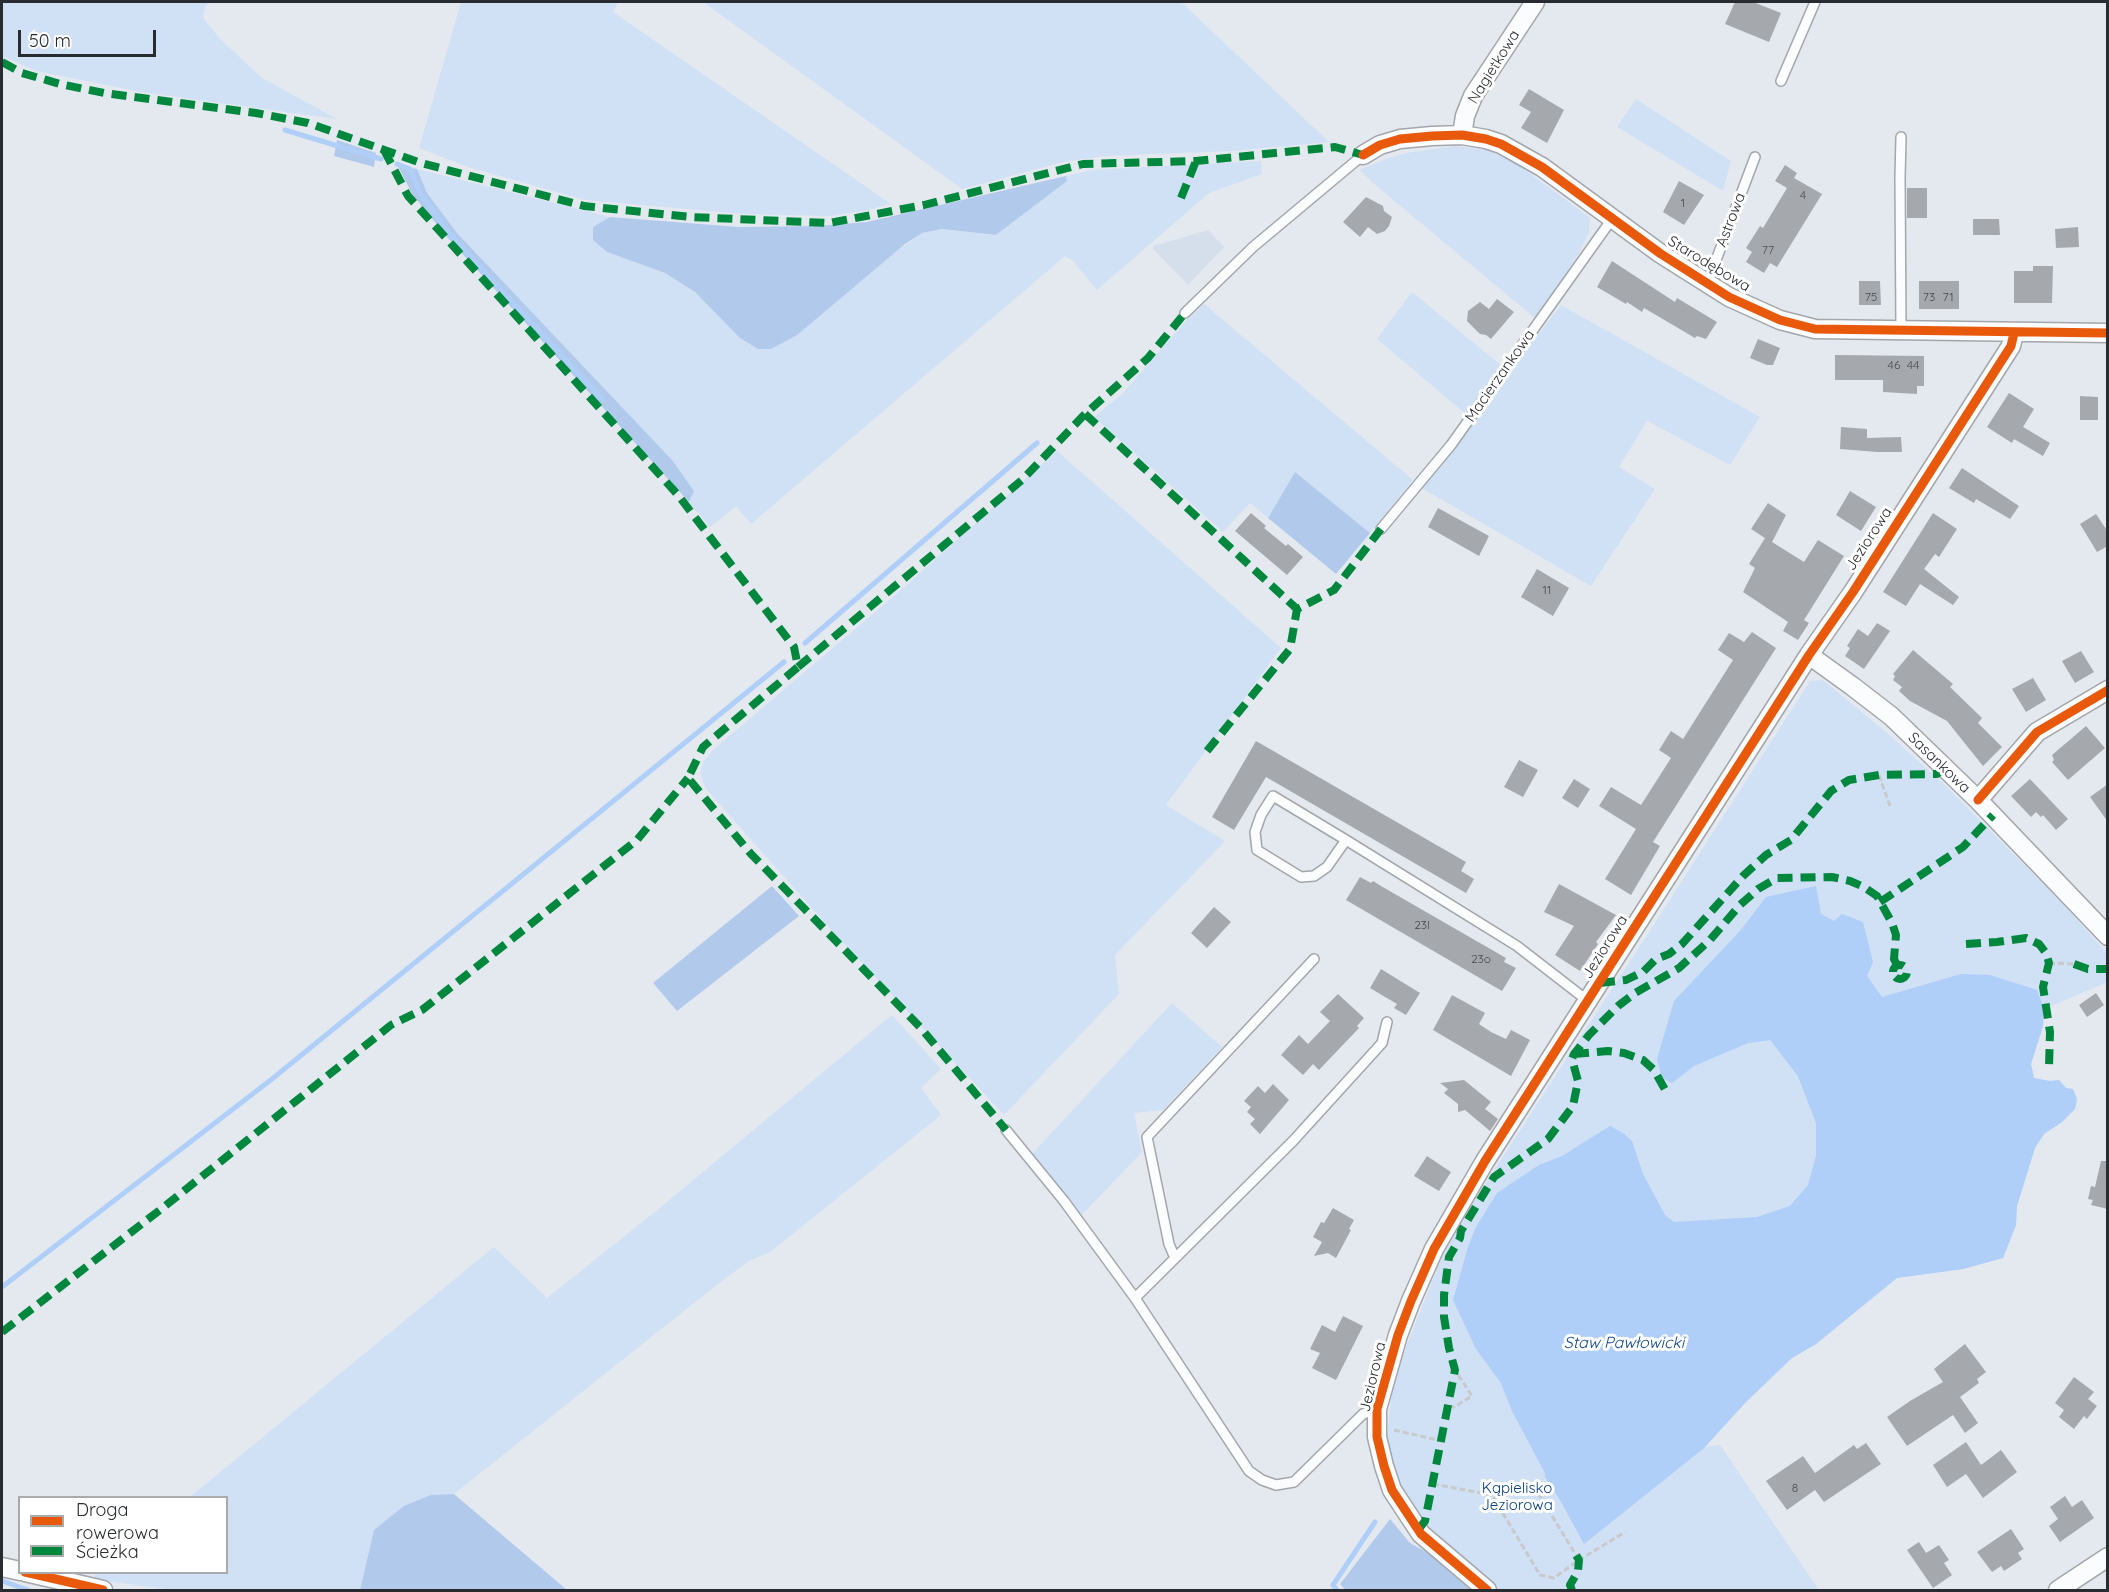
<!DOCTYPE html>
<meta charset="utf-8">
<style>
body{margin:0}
#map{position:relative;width:2109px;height:1592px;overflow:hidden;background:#e4e9f0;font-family:Quicksand,sans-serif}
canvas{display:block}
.frame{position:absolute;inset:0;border:3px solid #282b2f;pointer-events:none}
.legend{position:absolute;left:18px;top:1496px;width:210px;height:78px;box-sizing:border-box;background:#fff;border:2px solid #a9aaac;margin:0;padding:8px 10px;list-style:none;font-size:18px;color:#282b2f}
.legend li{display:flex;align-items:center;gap:12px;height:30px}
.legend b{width:30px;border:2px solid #a9aaac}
.scale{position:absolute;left:18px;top:30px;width:138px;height:27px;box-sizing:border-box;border:3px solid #282b2f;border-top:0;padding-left:8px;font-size:18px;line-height:21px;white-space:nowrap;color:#282b2f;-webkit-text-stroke:4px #fff;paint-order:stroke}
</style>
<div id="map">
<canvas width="2109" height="1592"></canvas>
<div class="frame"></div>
<ul class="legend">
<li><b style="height:8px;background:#e8590c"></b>Droga rowerowa</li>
<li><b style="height:8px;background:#00873e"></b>Ścieżka</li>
</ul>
<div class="scale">50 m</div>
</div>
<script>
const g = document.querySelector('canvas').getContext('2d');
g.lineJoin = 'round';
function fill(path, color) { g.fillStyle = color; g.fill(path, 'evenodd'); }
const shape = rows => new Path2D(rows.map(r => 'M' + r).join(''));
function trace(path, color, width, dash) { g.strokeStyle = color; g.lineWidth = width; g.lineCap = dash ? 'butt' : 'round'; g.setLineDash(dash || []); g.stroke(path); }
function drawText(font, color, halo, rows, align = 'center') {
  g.font = font + ' Quicksand,sans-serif'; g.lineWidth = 6; g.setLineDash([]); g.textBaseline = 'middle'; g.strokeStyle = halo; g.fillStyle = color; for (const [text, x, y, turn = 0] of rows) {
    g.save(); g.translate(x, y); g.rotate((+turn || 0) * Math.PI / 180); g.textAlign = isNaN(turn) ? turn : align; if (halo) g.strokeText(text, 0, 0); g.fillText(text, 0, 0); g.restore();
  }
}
const built = shape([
 [1208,230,1224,247,1188,285,1153,249,1154,246]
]);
const green = shape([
 [2,2,209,2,205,7,203,18,221,40,262,78,337,119,141,92,37,71,2,56],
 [461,2,618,2,613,12,891,204,864,211,828,216,745,214,585,200,468,167,419,148],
 [703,2,1181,2,1329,142,1232,151,1103,156,1063,162,962,189],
 [1636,99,1731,161,1723,191,1617,127],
 [1455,146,1488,150,1520,166,1590,218,1589,232,1582,247,1564,278,1535,318,1373,183,1360,170,1383,160,1406,153],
 [1261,161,1262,174,1209,193,1097,290,1072,260,1065,256,751,524,736,506,710,527,689,502,694,491,673,461,457,233,427,193,417,169,610,217,593,227,594,240,607,252,665,273,695,292,740,337,758,349,922,233,942,229,996,235,1067,181,1066,176,1092,170],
 [1412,292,1503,367,1467,415,1377,339],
 [1204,304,1413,480,1370,533,1295,472,1268,518,1250,503,1223,532,1094,417,1122,394,1186,321],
 [1561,305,1760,417,1730,465,1647,421,1619,467,1655,489,1591,586,1420,487],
 [1057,451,1281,648,1166,805,1225,841,1115,955,1119,994,1004,1115,834,933,706,789,700,773,704,761,713,750,894,596],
 [1823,680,1887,733,1947,787,2061,902,2107,953,2108,982,2044,1009,2043,1026,2031,1064,2034,1078,2050,1081,2059,1080,2066,1088,2073,1089,2077,1099,2075,1109,2062,1122,2044,1134,2035,1148,2017,1206,2016,1225,2003,1258,1963,1269,1897,1278,1816,1344,1792,1358,1746,1402,1705,1447,1720,1445,1819,1590,1499,1590,1430,1531,1399,1487,1392,1466,1387,1440,1391,1397,1399,1365,1441,1259,1461,1221,1653,926,1810,681],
 [1172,1003,1222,1047,1163,1110,1134,1113,1142,1152,1079,1218,1054,1181,1032,1154],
 [892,1015,941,1069,921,1088,941,1115,770,1252,749,1261,719,1283,454,1494,431,1495,374,1530,360,1590,174,1590,91,1579,98,1572,226,1572,226,1498,190,1497,494,1247,547,1298,656,1211]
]);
const forest = shape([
 [337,140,376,153,374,167,334,156],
 [398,166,417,169,427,193,457,233,673,461,694,491,689,502,448,238,412,194],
 [1066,176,1067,181,996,235,942,229,922,233,905,244,797,335,771,349,758,349,740,338,695,292,665,273,607,252,593,240,593,227,610,217,739,227,817,226,867,222],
 [1295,472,1370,533,1336,574,1268,518],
 [772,886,799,916,677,1011,653,983],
 [454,1494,567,1590,360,1590,374,1530,404,1506,431,1495],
 [1390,1519,1410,1543,1430,1554,1471,1590,1345,1590,1340,1584]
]);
const water = shape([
 [1816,886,1821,914,1834,921,1842,914,1863,922,1873,962,1867,976,1882,997,1961,974,1990,975,2037,990,2044,1009,2043,1026,2031,1064,2034,1078,2050,1081,2059,1080,2066,1088,2073,1089,2077,1099,2075,1109,2062,1122,2044,1134,2035,1148,2017,1206,2016,1225,2003,1258,1963,1269,1897,1278,1816,1344,1792,1358,1746,1402,1704,1448,1584,1544,1560,1500,1545,1477,1545,1473,1512,1411,1501,1383,1476,1349,1453,1300,1468,1247,1476,1227,1497,1193,1539,1165,1562,1156,1610,1126,1623,1133,1632,1141,1643,1174,1665,1215,1674,1222,1757,1217,1790,1206,1808,1185,1816,1156,1816,1123,1798,1076,1770,1040,1748,1043,1694,1066,1672,1083,1662,1078,1657,1059,1674,1001,1740,931,1766,897]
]);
const stream = shape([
 [285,130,381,159],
 [397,164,410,169,420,193,454,239,603,400],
 [805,643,1037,443],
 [2,1287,272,1079,784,662],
 [2,1581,28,1590],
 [1337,1590,1333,1585,1375,1522]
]);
const building = shape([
 [1735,2,1753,2,1781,13,1769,42,1725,24],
 [1529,89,1564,110,1547,143,1521,128,1531,112,1519,105],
 [1785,165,1797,173,1794,178,1822,194,1777,267,1770,263,1764,273,1746,262,1752,252,1746,248,1760,226,1763,228,1787,188,1775,181],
 [1679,181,1704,195,1684,225,1663,212],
 [1907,188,1927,188,1927,218,1907,218],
 [1366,197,1383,206,1384,211,1392,217,1389,226,1385,231,1377,234,1368,227,1360,237,1343,222],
 [1973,219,1999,219,2000,235,1973,235],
 [2078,227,2079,247,2056,248,2055,229],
 [1612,261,1675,302,1677,298,1717,322,1706,339,1697,336,1695,338,1644,308,1642,312,1627,302,1626,304,1597,287],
 [2033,266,2053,266,2052,303,2014,303,2014,271,2033,271],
 [1859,281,1880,281,1881,305,1859,305],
 [1919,281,1959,281,1959,309,1919,309],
 [1497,299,1514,312,1491,339,1486,335,1480,334,1467,321,1468,311,1480,302,1489,309],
 [1758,339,1780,348,1773,365,1767,365,1750,358],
 [1835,355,1924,356,1924,386,1917,386,1917,394,1883,392,1883,380,1835,380],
 [2009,393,2034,409,2023,427,2050,443,2043,456,2014,439,2012,443,1987,427],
 [2080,396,2098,397,2098,420,2080,420],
 [1841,427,1867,429,1867,438,1901,437,1902,452,1877,452,1840,449],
 [1962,468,2019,506,2010,519,1976,499,1974,503,1949,488],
 [1850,491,1876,507,1861,531,1836,515],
 [1768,503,1786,515,1772,542,1804,562,1818,540,1844,556,1804,620,1809,623,1798,640,1783,631,1788,622,1743,592,1755,568,1749,564,1765,538,1751,529],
 [1438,508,1489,536,1479,556,1428,527],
 [1251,513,1266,526,1264,528,1286,546,1288,544,1303,557,1287,575,1235,531],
 [1933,513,1957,529,1939,557,1935,554,1924,569,1959,597,1953,605,1920,584,1906,606,1883,592],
 [2096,514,2108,532,2108,546,2097,552,2080,524],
 [1537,569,1569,588,1553,616,1521,597],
 [1877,623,1890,631,1864,669,1845,656,1850,648,1847,646,1858,629,1868,636],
 [1752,632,1776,648,1653,842,1660,846,1631,895,1605,879,1636,829,1599,806,1611,787,1641,805,1671,758,1659,750,1671,731,1683,739,1733,660,1718,650,1729,633,1744,642],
 [1913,650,1953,684,1950,687,1982,718,1978,723,2002,747,1983,766,1947,721,1910,701,1899,691,1902,687,1893,680,1895,676,1893,674],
 [2081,651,2094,672,2075,683,2062,661],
 [2033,678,2046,700,2026,712,2012,689],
 [2086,726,2105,748,2068,780,2052,762,2054,760,2052,755],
 [1256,741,1466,862,1461,871,1474,879,1466,893,1266,777,1234,830,1212,817],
 [1519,760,1538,770,1523,797,1504,787],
 [1574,779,1590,789,1578,808,1562,798],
 [2030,779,2068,819,2056,830,2043,815,2041,817,2036,812,2031,817,2011,796],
 [2108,784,2108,822,2090,797],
 [1360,877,1371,883,1373,881,1381,886,1506,958,1504,962,1516,968,1502,991,1346,900],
 [1559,884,1616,915,1596,942,1598,944,1580,971,1555,955,1574,926,1544,912],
 [1214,907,1231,922,1207,948,1191,933],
 [1381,969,1420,993,1406,1015,1394,1008,1397,1004,1370,988],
 [2096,993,2104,1005,2087,1017,2079,1005],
 [1338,994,1364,1018,1357,1026,1359,1028,1319,1070,1313,1064,1303,1075,1281,1055,1299,1035,1308,1044,1330,1021,1320,1012],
 [1452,995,1485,1013,1479,1024,1491,1032,1506,1039,1511,1030,1530,1040,1511,1076,1433,1030],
 [1464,1080,1491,1102,1485,1109,1498,1119,1490,1131,1465,1110,1458,1112,1458,1104,1444,1093,1448,1089,1440,1083],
 [1273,1084,1289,1100,1260,1134,1250,1124,1255,1119,1247,1112,1251,1107,1244,1101,1258,1086,1265,1093],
 [1427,1156,1451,1172,1439,1191,1414,1176],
 [2101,1161,2108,1161,2108,1209,2091,1205,2093,1200,2088,1199,2091,1186,2095,1187],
 [1333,1208,1354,1220,1349,1229,1351,1230,1336,1258,1328,1253,1314,1256,1322,1242,1313,1237,1321,1222,1324,1223],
 [1343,1316,1363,1326,1336,1380,1312,1368,1320,1353,1310,1349,1322,1325,1335,1332],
 [1965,1344,1986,1372,1977,1379,1979,1383,1960,1397,1978,1423,1965,1433,1953,1415,1907,1446,1887,1417,1910,1401,1943,1382,1934,1369],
 [2074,1377,2094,1392,2088,1399,2097,1406,2087,1419,2084,1416,2074,1429,2059,1417,2064,1410,2055,1403],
 [1966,1442,1981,1465,2001,1450,2017,1472,1983,1498,1966,1474,1947,1487,1933,1465],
 [1866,1443,1881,1464,1824,1502,1815,1490,1787,1510,1766,1481,1803,1456,1815,1473,1854,1445,1857,1449],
 [2065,1496,2072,1507,2082,1500,2094,1518,2060,1542,2049,1526,2058,1519,2050,1507],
 [2011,1529,2024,1549,2018,1553,2022,1559,2004,1571,2001,1566,1992,1572,1977,1552],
 [1919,1542,1926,1553,1939,1545,1949,1560,1944,1563,1952,1575,1933,1588,1907,1550]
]);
const path = shape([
 [1879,775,1891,809],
 [2049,963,2074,964],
 [1449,1406,1454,1407,1472,1396,1455,1370],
 [1394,1430,1442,1441],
 [1433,1484,1492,1495,1540,1575,1554,1578,1579,1560,1625,1532],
 [1538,1493,1576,1555]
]);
const lane = shape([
 [1781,81,1815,2],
 [1707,284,1755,157],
 [1185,313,1253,247,1363,155],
 [1901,331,1900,178,1901,137],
 [1381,529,1451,445,1612,219],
 [1346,840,1327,867,1314,876,1301,877,1257,850,1255,832,1261,815,1273,796,1346,840,1517,946,1588,1001],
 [1006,1130,1064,1201,1135,1298,1249,1471,1262,1480,1276,1485,1294,1482,1363,1414,1377,1409],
 [1175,1258,1169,1244,1147,1137,1314,959],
 [1135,1298,1293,1141,1382,1043,1387,1022]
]);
const street = shape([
 [1462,135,1465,116,1473,96,1535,2],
 [1363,155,1380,145,1400,139,1432,136,1462,135,1486,139,1501,144,1542,167,1661,254,1729,297,1780,320,1815,329,2108,333],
 [1809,655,1852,686,1891,716,1978,800,2108,936],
 [1978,800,2037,732,2108,690],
 [2,1567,20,1571],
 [25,1572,103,1590],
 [1487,1590,1421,1534,1392,1490,1384,1466,1377,1437,1377,1409,1398,1335,1411,1301,1434,1249,1485,1161,1809,655,1853,592,2011,346,2014,333],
 [2058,1590,2108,1557]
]);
const quiet = shape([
 [2,62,22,73,60,84,104,93,256,113,308,123,421,163,584,206,691,217,829,223,924,205,1083,164,1196,161,1335,147,1363,155],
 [384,150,408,196,678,495,794,647,798,667,703,747,688,778,751,854,920,1027,1006,1130],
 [1181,198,1196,161],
 [1085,414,1297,609],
 [798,667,1022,480,1085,414,1148,358,1185,313],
 [1207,751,1290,649,1297,609,1334,590,1381,529],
 [1880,902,1963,847,1993,815],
 [1966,944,1997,942,2026,938,2039,944,2046,953,2049,963,2043,987,2050,1032,2049,1068],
 [2074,964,2088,969,2108,969],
 '1893 972a7 7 0 1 1 14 0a7 7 0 1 1-14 0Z',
 [1600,983,1626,980,1643,972,1656,959,1669,954,1682,944,1743,876,1766,855,1791,840,1831,791,1849,780,1879,775,1937,774,1945,768],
 [1574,1054,1608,1051,1624,1053,1643,1060,1654,1070,1668,1095],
 [2,1332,165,1206,391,1025,422,1010,637,840,688,778],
 [1418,1530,1425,1521,1455,1370,1449,1348,1444,1317,1444,1295,1449,1257,1460,1238,1461,1231,1494,1177,1548,1139,1573,1106,1578,1081,1572,1059,1574,1054,1589,1035,1618,1006,1635,993,1679,968,1710,940,1740,905,1758,889,1777,878,1832,877,1850,881,1864,887,1877,896,1892,923,1896,935,1894,959,1897,965],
 [1572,1590,1570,1585,1578,1571,1579,1560,1576,1555]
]);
const cycleway = shape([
 [1363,155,1380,145,1400,139,1432,136,1462,135,1486,139,1501,144,1542,167,1661,254,1729,297,1780,320,1815,329,2108,333],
 [1978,800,2037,732,2108,690],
 [25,1572,103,1590],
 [1487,1590,1421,1534,1392,1490,1384,1466,1377,1437,1377,1409,1398,1335,1411,1301,1434,1249,1485,1161,1809,655,1853,592,2011,346,2014,333]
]);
const numberNames = [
 ["4",1803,195],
 ["1",1683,203],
 ["77",1768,250],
 ["75",1871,297],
 ["73",1929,297],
 ["71",1948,297],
 ["46",1894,365],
 ["44",1913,365],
 ["11",1547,590],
 ["23l",1422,925],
 ["23o",1481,959],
 ["8",1795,1488]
];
const streetNames = [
 ["Nagietkowa",1494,67,-58],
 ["Astrowa",1731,220,-69],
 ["Starodębowa",1709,264,31],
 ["Macierzankowa",1500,376,-55],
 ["Jeziorowa",1869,539,-57],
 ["Sasankowa",1939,763,44],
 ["Jeziorowa",1605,947,-58],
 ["Jeziorowa",1373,1377,-77]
];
const parkNames = [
 ["Kąpielisko",1517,1488],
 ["Jeziorowa",1517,1505]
];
const waterNames = [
 ["Staw Pawłowicki",1624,1343]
];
fill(built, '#d5deeb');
fill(green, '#d0e0f5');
fill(forest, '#b1caec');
fill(water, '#afcef8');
trace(stream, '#afcef8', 5);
fill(building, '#a5a9ae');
trace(lane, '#a3a6ab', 12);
trace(street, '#a3a6ab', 21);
trace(path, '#c8c9cb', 3, [6, 3]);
trace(lane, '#fbfcfd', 9);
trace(street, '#fbfcfd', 18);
trace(quiet, '#00873e', 8, [15, 8]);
trace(cycleway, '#e8590c', 9);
drawText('12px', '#474a4f', null, numberNames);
drawText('15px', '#282b2f', '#fff', streetNames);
drawText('15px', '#073f80', '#fff', parkNames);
drawText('italic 16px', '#124789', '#fff', waterNames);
</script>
